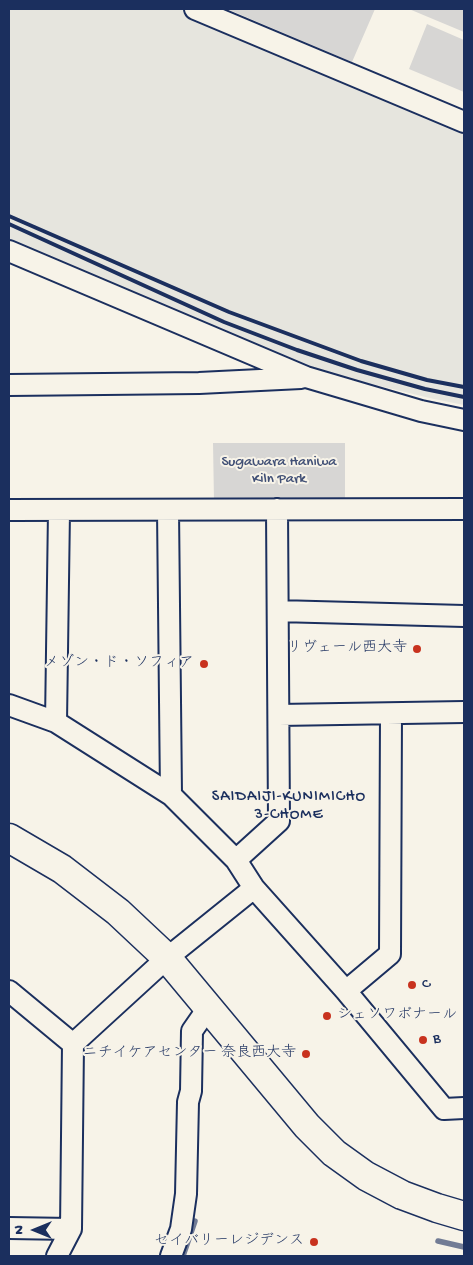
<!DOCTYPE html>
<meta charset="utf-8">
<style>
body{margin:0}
#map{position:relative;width:473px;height:1265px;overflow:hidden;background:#f7f3e8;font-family:"Gochi Hand",sans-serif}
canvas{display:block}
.frame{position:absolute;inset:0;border:10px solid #1b2f5e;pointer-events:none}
.north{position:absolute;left:10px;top:1205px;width:50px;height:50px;-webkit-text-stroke:4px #f7f3e8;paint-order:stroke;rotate:270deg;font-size:14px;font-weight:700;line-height:20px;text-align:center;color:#1b2f5e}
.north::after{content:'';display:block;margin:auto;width:18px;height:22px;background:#1b2f5e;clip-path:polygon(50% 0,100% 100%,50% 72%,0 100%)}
</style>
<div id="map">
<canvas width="473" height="1265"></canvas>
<div class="frame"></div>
<div class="north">N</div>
</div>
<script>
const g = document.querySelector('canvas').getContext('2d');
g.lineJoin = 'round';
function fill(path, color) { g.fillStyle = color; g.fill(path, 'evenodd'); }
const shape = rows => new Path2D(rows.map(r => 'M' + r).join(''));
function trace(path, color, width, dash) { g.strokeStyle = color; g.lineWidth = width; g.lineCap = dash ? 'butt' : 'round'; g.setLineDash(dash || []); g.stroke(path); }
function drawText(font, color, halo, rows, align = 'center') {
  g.font = font + ' "Gochi Hand","Klee One",sans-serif'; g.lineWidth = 4; g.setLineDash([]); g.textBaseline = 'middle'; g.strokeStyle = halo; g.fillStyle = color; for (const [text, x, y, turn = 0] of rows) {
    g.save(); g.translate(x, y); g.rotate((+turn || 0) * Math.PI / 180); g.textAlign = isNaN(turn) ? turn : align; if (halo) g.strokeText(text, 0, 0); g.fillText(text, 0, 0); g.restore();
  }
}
const built = shape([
 [9,9,182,9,464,134,464,405,434,399,301,367,9,240]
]);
const green = shape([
 [227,9,375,9,352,62],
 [409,9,464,9,464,32],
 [427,24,464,40,464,92,409,69],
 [213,443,345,443,345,500,214,501]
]);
const stream = shape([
 [438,1241,464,1247],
 [183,1256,195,1221]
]);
const street = shape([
 [195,9,464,122],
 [9,251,306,377,421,411,464,420],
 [9,385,199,383,301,378],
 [9,510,464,509],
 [168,510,171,795],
 [278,611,464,616],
 [9,705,56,722,171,795,236,860,254,888,346,991,444,1109,464,1108],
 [279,715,464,712],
 [56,722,59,511],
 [236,860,279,821,277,509],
 [9,991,73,1044],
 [346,991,390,954,391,714],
 [9,1228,71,1229],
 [57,1256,71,1229,73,1044,167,958,254,888],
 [171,1256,181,1229,186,1194,188,1102,191,1091,192,1031,208,1008]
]);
const secondary = shape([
 [9,838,62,869,118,912,167,958,307,1126,334,1153,366,1176,402,1195,437,1208,464,1216]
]);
const rail = shape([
 [9,216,229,312,361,361,427,380,464,387],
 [9,224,224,322,297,350,357,370,425,389,464,397]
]);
const markers = [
 [417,649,5,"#c8321e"],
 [204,664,5,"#c8321e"],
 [412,985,5,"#c8321e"],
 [327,1016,5,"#c8321e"],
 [423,1040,5,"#c8321e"],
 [306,1054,5,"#c8321e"],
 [314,1242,5,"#c8321e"]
];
const parkNames = [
 ["Sugawara Haniwa",279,463],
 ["Kiln Park",279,480]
];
const poiNames = [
 ["リヴェール西大寺",407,649],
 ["メゾン・ド・ソフィア",194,664],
 ["C",422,985,"left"],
 ["シェソワボナール",337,1016,"left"],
 ["B",433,1040,"left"],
 ["ニチイケアセンター 奈良西大寺",296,1054],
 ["セイバリーレジデンス",304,1242]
];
const neighbourhoodNames = [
 ["SAIDAIJI-KUNIMICHO",289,798],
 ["3-CHOME",289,816]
];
fill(built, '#e6e5de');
fill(green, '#d7d6d4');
trace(stream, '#727c95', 5.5);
trace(street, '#1b2f5e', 24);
trace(secondary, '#1b2f5e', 31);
trace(street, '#f7f3e8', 20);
trace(secondary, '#f7f3e8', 28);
trace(rail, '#1b2f5e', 4);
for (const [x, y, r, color] of markers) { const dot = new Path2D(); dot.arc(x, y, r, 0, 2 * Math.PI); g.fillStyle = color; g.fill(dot); trace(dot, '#f7f3e8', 2); }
drawText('15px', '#415076', '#f7f3e8', parkNames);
drawText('15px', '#1b2f5e', '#f7f3e8', poiNames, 'right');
g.letterSpacing = '1px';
drawText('16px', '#1b2f5e', '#f7f3e8', neighbourhoodNames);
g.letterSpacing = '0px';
</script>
